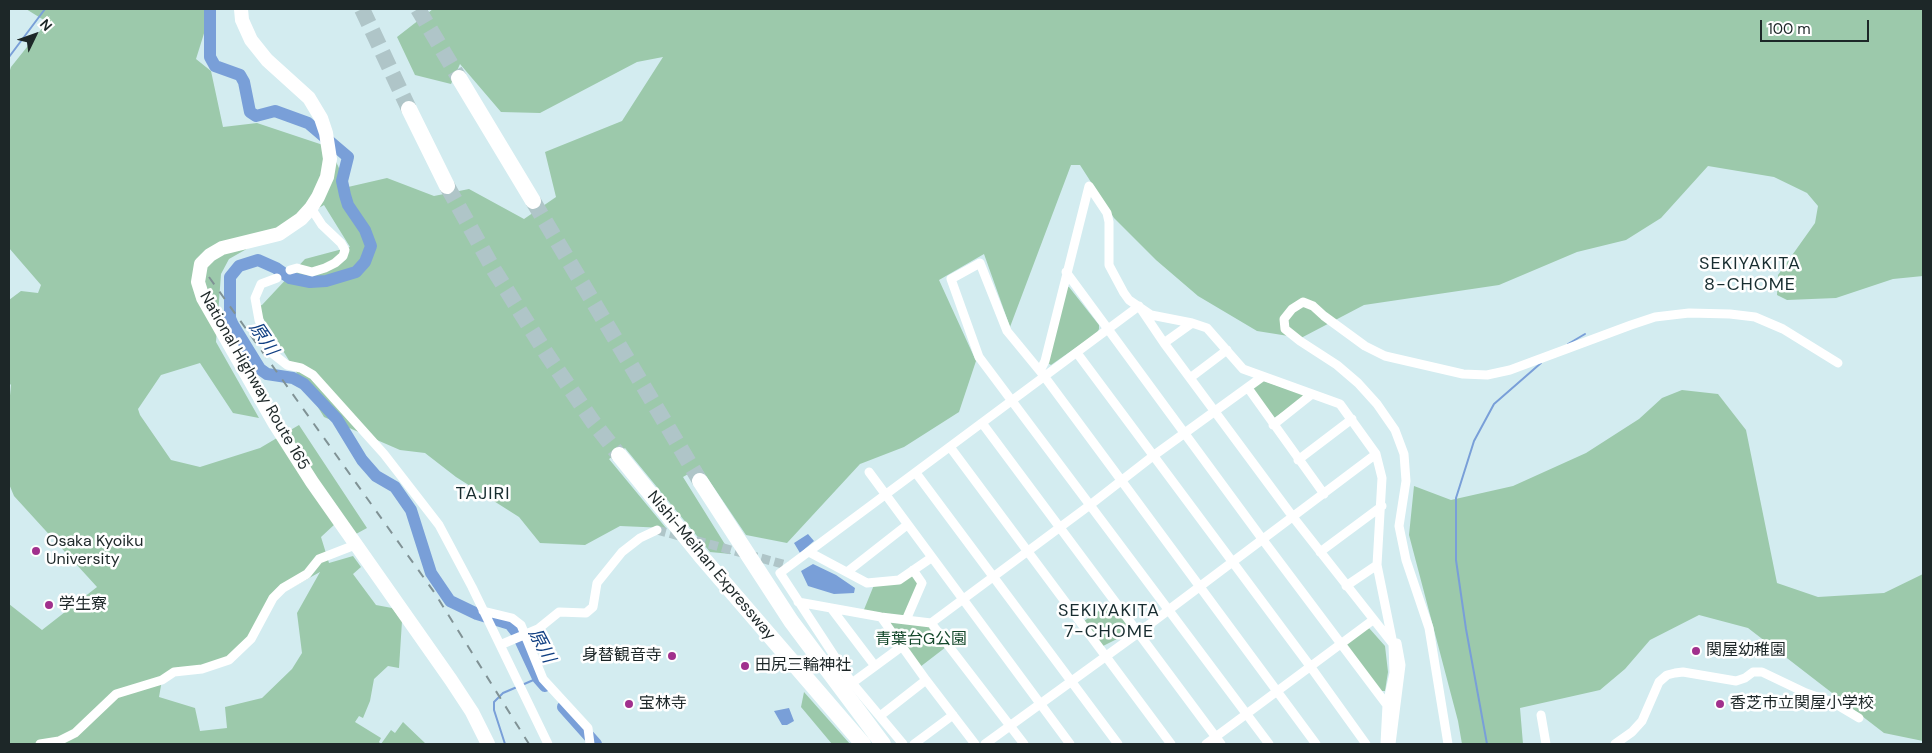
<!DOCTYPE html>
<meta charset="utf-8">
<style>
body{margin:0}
#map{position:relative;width:1932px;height:753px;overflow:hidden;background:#d3ecf0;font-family:"DM Sans",sans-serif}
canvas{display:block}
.frame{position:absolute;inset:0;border:10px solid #1d2728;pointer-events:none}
.north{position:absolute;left:10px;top:10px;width:50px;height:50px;-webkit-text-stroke:4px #fff;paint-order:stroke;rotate:48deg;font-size:14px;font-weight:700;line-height:20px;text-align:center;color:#1d2728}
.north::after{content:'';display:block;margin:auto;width:18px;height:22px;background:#1d2728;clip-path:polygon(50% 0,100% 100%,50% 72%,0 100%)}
.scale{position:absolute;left:1760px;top:20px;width:109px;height:22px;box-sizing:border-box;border:2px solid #1d2728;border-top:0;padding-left:6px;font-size:15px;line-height:18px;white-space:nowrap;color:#1d2728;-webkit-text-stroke:4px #fff;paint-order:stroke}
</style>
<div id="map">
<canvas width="1932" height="753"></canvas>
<div class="frame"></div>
<div class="north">N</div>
<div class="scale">100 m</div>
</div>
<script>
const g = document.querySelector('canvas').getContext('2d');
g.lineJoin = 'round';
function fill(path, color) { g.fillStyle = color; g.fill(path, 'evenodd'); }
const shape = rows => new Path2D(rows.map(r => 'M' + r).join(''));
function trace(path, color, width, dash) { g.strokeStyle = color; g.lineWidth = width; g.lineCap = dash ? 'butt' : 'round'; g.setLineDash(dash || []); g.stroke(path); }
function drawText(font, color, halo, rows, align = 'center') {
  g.font = font + ' "DM Sans","Noto Sans JP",sans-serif'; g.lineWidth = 5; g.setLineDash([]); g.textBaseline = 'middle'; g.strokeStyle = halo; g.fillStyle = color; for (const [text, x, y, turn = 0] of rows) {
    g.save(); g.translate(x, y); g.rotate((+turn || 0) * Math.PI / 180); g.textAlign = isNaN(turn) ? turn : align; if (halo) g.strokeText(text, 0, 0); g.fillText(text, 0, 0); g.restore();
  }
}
const green = shape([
 [26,9,205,9,206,27,196,59,211,71,223,127,257,123,329,147,348,187,387,178,434,196,469,189,524,219,556,197,545,152,622,121,663,57,637,62,540,113,501,112,460,64,451,84,415,75,397,37,433,9,1923,9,1923,276,1893,279,1836,298,1787,300,1777,295,1778,275,1815,223,1818,206,1807,193,1774,177,1708,166,1661,218,1626,240,1577,252,1499,285,1364,305,1301,338,1257,331,1198,296,1156,260,1114,218,1080,165,1071,165,1010,327,984,254,939,280,976,361,959,412,904,447,860,464,787,543,746,535,700,467,683,477,731,554,710,552,625,448,609,459,666,528,620,526,585,545,540,543,519,517,456,477,425,453,400,450,324,417,256,307,262,305,305,259,350,247,324,205,229,259,221,274,216,342,259,418,233,413,200,363,161,375,138,409,140,415,171,460,200,467,260,448,299,425,367,528,356,534,335,524,321,537,329,563,353,556,361,567,353,574,376,605,392,608,402,621,399,668,388,666,374,679,370,701,363,718,359,716,355,722,381,738,379,742,381,744,391,730,395,733,403,722,426,744,9,744,9,604,42,630,97,587,14,496,9,484,9,406,11,385,9,383,9,300,21,291,38,293,41,285,9,248,9,73,11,67,47,22],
 [320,572,297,613,302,653,292,669,262,698,225,707,227,728,200,731,195,708,159,697,162,680,183,672,229,660,260,622,273,598],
 [1065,286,1069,287,1099,325,1099,329,1097,333,1051,365,1046,362],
 [1262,381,1264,381,1305,395,1295,404,1274,418,1252,391,1253,387],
 [1682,390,1718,394,1746,430,1777,583,1818,597,1884,593,1923,574,1923,741,1884,733,1748,628,1699,615,1650,640,1625,669,1600,690,1520,708,1523,744,1462,744,1458,721,1409,535,1414,486,1451,500,1513,486,1586,453,1639,419,1662,398],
 [912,573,919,584,905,618,863,612,874,585],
 [1112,602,1129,624,1127,634,1103,646,1084,621],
 [886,620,929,625,946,647,920,667],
 [1369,628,1385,646,1388,672,1385,691,1379,691,1344,643],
 [804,692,850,744,832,744,801,707]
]);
const water = shape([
 [808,534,814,541,800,553,794,543],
 [813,564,836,575,855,588,854,593,834,594,808,586,801,571],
 [789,708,794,721,787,725,782,725,774,711]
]);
const stream = shape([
 [9,57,45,9],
 [1568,344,1585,334],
 [522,685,538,678],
 [505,744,494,710,494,702,503,693,517,687],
 [1487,744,1466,629,1456,560,1456,498,1474,441,1494,404,1541,363]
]);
const river = shape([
 [210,9,210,57,215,66,240,75,244,82,250,112,256,116,275,111,308,123,348,157,342,181,345,195,348,205,365,230,371,246,365,262,356,272,326,281,310,282,290,278,276,268,258,260,239,266,230,277,230,318,233,325,260,369,267,374,293,378,304,384,337,419,362,460,376,476,395,487,411,510,431,573,450,601,477,614,510,624,517,633,538,678,545,686],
 [563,707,596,744]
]);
const minorTunnel = shape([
 [657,530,790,566]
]);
const motorwayTunnel = shape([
 [362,9,409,109],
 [418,9,459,78],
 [447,186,494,270,546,353,593,422,619,455],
 [533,201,700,481]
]);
const minor = shape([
 [290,270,297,268,312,272,325,268,335,263,343,256,345,250,341,243,322,225,311,208],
 [1066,272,1263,540,1387,705],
 [277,278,261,284,255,298,259,320,273,354,287,365,301,368,313,375,384,454,439,525,472,587,548,744],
 [1192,323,1207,328,1243,369,1340,404,1376,454,1382,478,1377,565,1393,644,1394,673,1387,705,1385,744],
 [1077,353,1310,666,1366,744],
 [1040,371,1045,361,1089,186,1107,213,1109,222,1109,265,1124,293,1129,300,1151,315,1192,323,1164,343],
 [1190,378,1227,350],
 [1248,388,1324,494],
 [982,423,1221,744],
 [1273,425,1312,394],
 [950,447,1171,744],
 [1298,460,1352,419],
 [869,472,1070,744],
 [916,473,1118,744],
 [809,552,867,583,899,580,931,558],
 [1320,552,1382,506],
 [847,572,907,525],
 [1346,586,1377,565],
 [798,602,881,617,931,623,1090,505,1153,456,1262,377],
 [831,608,875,666],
 [483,611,512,618,521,625,543,679,588,728,590,744],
 [881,617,926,680,975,744],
 [906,620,922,583,913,570],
 [931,623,1024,744],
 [500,645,538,629,559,612,586,613,593,607,597,583,622,552,640,538,657,530],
 [852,683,901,647],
 [1541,715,1546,744],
 [880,716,926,680],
 [40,744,59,741,75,733,116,694,162,680,174,672,202,669,229,660,251,639,273,598,283,588,307,574,319,559,355,545],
 [903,744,852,683,780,573,1139,306,1164,343,1293,517,1393,644],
 [914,744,953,715],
 [985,744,1138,633,1376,454],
 [1206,744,1373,620],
 [1269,744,979,357,951,279,980,263,1007,331,1044,376,1121,480,1316,744],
 [1391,744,1401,665,1397,643],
 [1448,744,1429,628,1406,560,1399,526,1406,481,1404,454,1395,430,1377,404,1358,383,1337,365,1300,341,1285,329,1284,319,1292,309,1303,302,1313,306,1324,316,1365,346,1385,356,1463,374,1487,375,1510,370,1631,325,1655,317,1689,313,1730,314,1755,317,1783,329,1838,363],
 [1615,744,1632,732,1642,721,1659,682,1667,675,1675,673,1683,672,1736,681,1745,678,1753,672,1762,672,1806,693,1832,702,1859,718]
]);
const trunk = shape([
 [241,9,242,20,251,40,267,60,309,98,321,118,326,133,330,159,327,177,318,197,311,208,301,219,279,234,222,248,210,255,201,264,198,282,203,298,275,424,312,482,451,680,472,712,488,744]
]);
const motorway = shape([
 [459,78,533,201],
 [409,109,447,186],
 [619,455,701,556,863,744],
 [700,481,791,621,883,744]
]);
const rail = shape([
 [209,277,434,592,529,744]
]);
const markers = [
 [36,551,5,"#a1308d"],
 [49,605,5,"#a1308d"],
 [1696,651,5,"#a1308d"],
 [672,656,5,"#a1308d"],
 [745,666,5,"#a1308d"],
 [629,704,5,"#a1308d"],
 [1720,704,5,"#a1308d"]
];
const streetNames = [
 ["National Highway Route 165",254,381,60],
 ["Nishi-Meihan Expressway",711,566,50]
];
const poiNames = [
 ["Osaka Kyoiku",46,542],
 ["University",46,560],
 ["学生寮",59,605],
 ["関屋幼稚園",1706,651],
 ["身替観音寺",662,656,"right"],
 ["田尻三輪神社",755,666],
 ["宝林寺",639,704],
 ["香芝市立関屋小学校",1730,704]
];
const parkNames = [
 ["青葉台G公園",921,640]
];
const neighbourhoodNames = [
 ["SEKIYAKITA",1750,264],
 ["8-CHOME",1750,285],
 ["TAJIRI",483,494],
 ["SEKIYAKITA",1109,611],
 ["7-CHOME",1109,632]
];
const waterNames = [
 ["原川",263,339,56],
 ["原川",541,646,62]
];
fill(green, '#9cc9ab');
fill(water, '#799fd8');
trace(stream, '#799fd8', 2);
trace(river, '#799fd8', 12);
trace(minorTunnel, '#afc5c8', 9, [9, 4.5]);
trace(motorwayTunnel, '#afc5c8', 16, [16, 8]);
trace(minor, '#fff', 9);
trace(trunk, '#fff', 14);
trace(motorway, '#fff', 16);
trace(rail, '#809295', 2, [9, 9]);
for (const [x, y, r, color] of markers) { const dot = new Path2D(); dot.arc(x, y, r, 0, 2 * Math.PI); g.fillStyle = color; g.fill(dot); trace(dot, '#fff', 2); }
drawText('16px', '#1d2728', '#fff', streetNames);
drawText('16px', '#1d2728', '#fff', poiNames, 'left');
drawText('16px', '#14482b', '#fff', parkNames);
g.letterSpacing = '1px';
drawText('18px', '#182d30', '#fff', neighbourhoodNames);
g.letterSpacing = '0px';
drawText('italic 18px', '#103f82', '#fff', waterNames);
</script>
